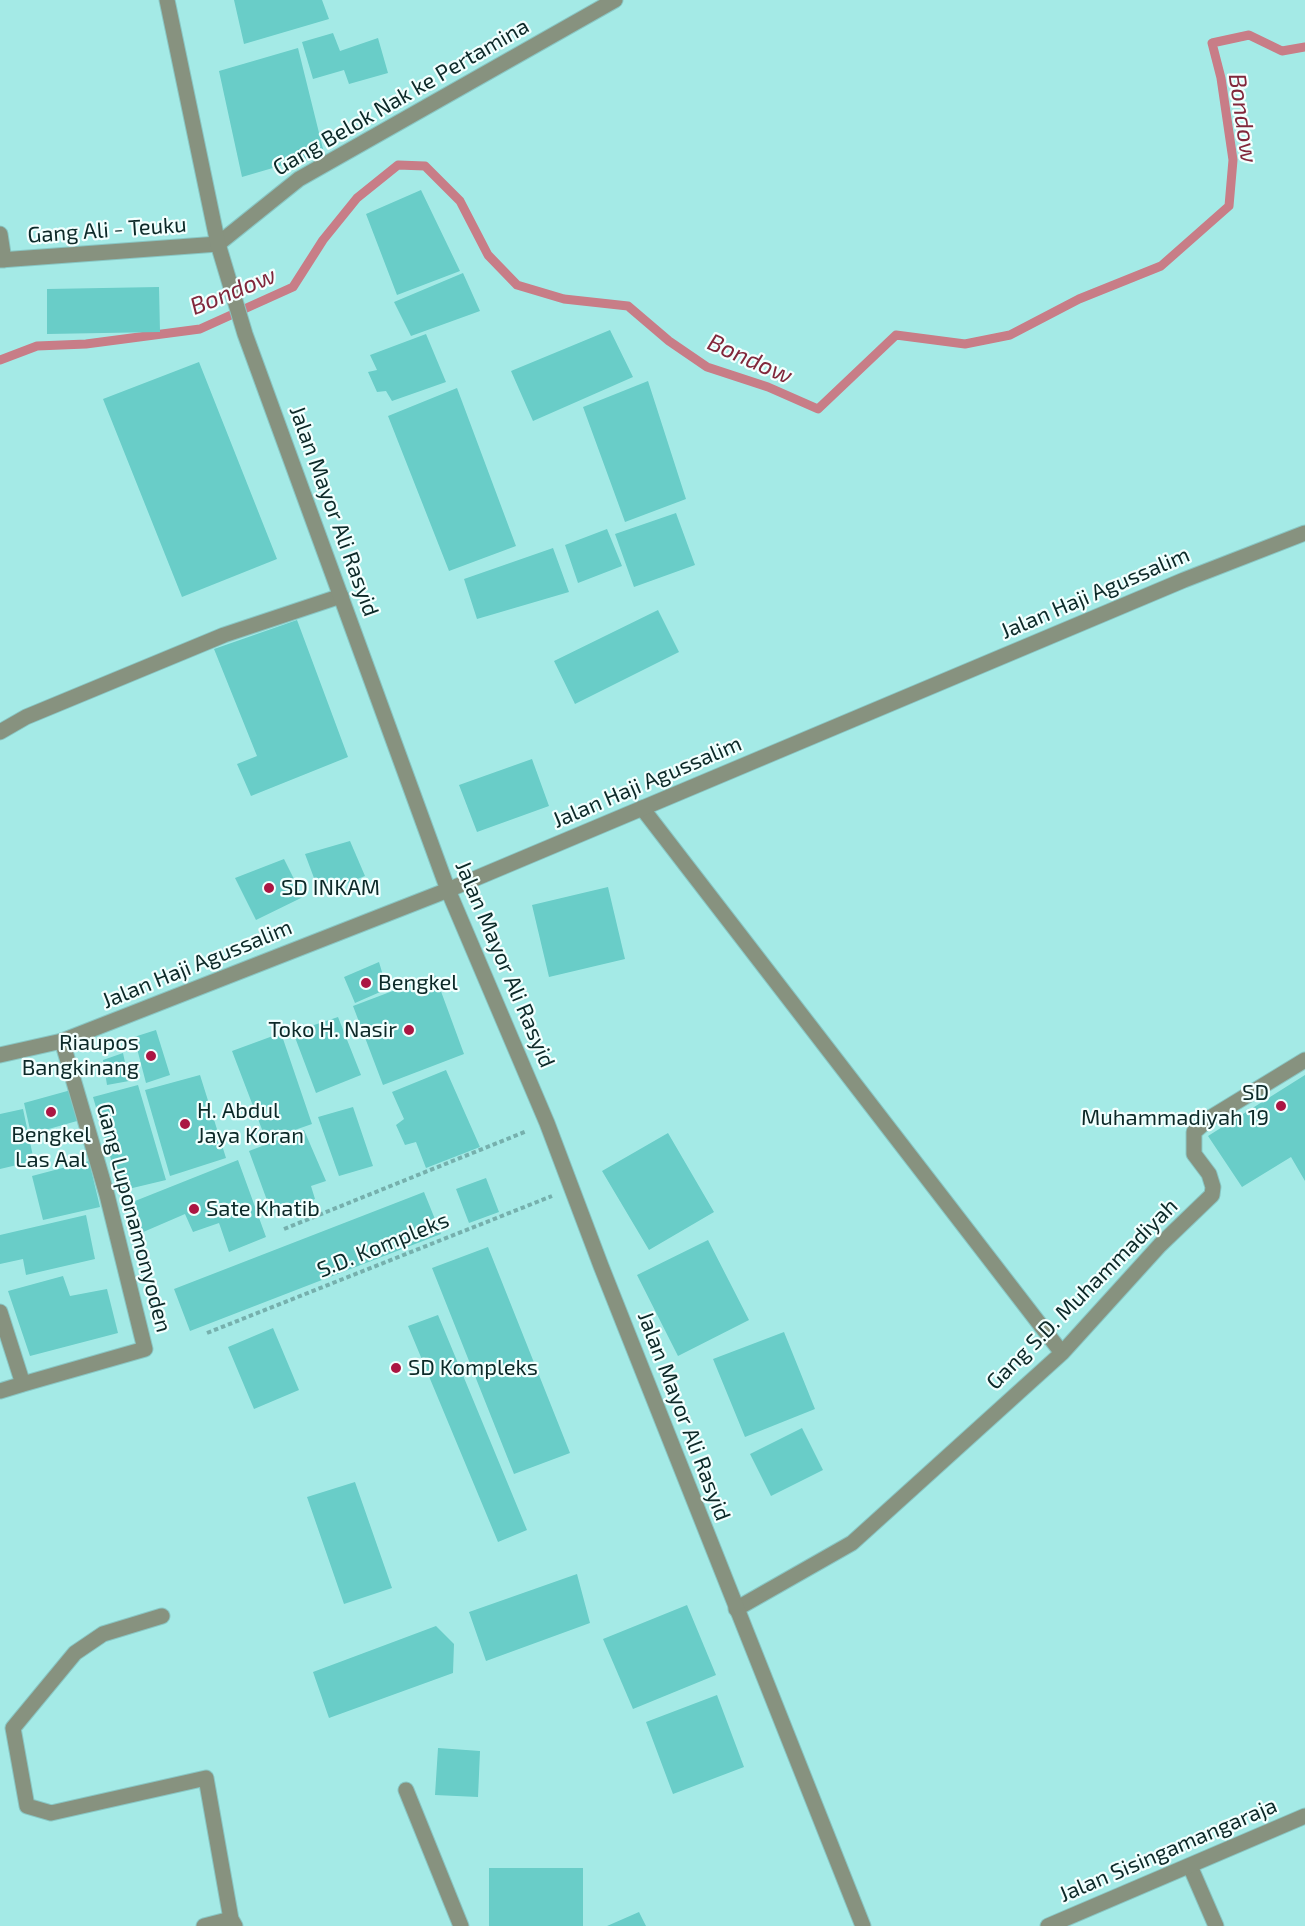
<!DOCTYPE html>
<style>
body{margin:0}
canvas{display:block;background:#a4eae6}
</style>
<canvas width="1305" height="1926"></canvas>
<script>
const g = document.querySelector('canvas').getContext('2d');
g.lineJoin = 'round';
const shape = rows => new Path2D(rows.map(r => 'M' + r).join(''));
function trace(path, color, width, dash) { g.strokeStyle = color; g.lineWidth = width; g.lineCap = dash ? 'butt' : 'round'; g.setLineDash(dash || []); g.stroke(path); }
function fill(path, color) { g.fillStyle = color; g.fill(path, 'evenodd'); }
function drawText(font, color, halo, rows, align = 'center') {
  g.font = font + ' "Exo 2",sans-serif'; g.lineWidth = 4.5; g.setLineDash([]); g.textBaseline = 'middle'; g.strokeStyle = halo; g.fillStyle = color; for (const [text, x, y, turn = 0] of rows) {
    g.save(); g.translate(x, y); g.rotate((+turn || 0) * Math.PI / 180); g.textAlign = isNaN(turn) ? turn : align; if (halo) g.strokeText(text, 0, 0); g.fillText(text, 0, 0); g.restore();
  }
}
const stream = shape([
 [0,360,37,346,86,344,200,329,293,287,323,240,357,198,398,165,425,166,460,201,488,255,517,285,564,299,628,306,669,341,707,367,768,387,818,409,896,335,965,344,1010,335,1079,299,1161,266,1229,206,1233,160,1221,78,1212,43,1249,35,1282,51,1305,47]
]);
const building = shape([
 [234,0,322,0,329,19,244,44],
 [333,33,340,51,378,38,388,73,349,84,344,70,313,79,302,42],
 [298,48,324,153,242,177,219,71],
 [421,190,460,271,397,295,366,214],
 [463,273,480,311,411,336,394,302],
 [159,287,160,332,47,334,47,289],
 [610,330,633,377,533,421,511,371],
 [426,334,446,382,392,401,386,391,377,392,368,372,377,370,370,355],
 [199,362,277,559,182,597,103,399],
 [648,381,686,499,625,522,583,407],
 [457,388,516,546,449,571,388,416],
 [676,513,695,565,634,587,615,534],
 [607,529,622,566,578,583,565,545],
 [553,548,569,592,477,619,464,579],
 [658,610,679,652,575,704,554,661],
 [297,620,348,757,251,796,237,764,257,756,214,649],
 [532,759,549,806,477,832,459,785],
 [350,841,365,876,320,894,305,854],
 [284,859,303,897,256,920,235,878],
 [608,887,625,959,549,977,532,905],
 [379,962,387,989,355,1003,344,977],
 [435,975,464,1054,383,1085,353,1006],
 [338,1017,361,1075,316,1093,293,1032],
 [156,1030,170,1075,146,1083,134,1037],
 [281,1033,312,1124,266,1140,232,1051],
 [123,1053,129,1081,107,1085,103,1060],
 [446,1070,480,1147,426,1168,416,1142,405,1145,396,1125,404,1119,392,1092],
 [200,1075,226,1158,170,1176,145,1090],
 [1305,1075,1305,1181,1291,1157,1242,1187,1208,1136],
 [138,1085,166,1180,120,1191,93,1097],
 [71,1090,77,1121,31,1134,24,1103],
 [353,1107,373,1166,339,1176,318,1117],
 [23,1109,34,1161,0,1169,0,1114],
 [304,1130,326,1181,311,1186,315,1199,272,1214,249,1151],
 [668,1133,714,1212,649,1250,602,1171],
 [238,1160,266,1237,229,1252,219,1223,193,1232,185,1214,141,1233,130,1203],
 [89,1161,100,1207,43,1220,32,1176],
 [486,1178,499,1212,469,1223,456,1189],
 [424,1192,441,1234,190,1331,174,1289],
 [86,1215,95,1259,26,1275,23,1259,0,1264,0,1235],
 [708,1240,749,1320,678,1356,637,1275],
 [488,1247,570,1453,514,1474,432,1268],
 [63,1276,70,1296,107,1289,118,1333,30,1356,8,1291],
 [438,1315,527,1530,498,1542,408,1326],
 [273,1328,299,1390,254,1409,228,1347],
 [784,1332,815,1409,745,1437,713,1359],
 [802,1428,823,1470,771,1496,750,1454],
 [355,1482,392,1588,344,1604,307,1497],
 [577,1574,590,1623,486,1661,469,1612],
 [687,1605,716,1675,633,1709,603,1639],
 [436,1626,454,1644,453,1673,329,1718,313,1672],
 [717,1695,744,1767,673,1794,646,1722],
 [438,1748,480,1751,478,1797,435,1795],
 [489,1868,583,1868,583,1926,489,1926],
 [639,1912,646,1926,607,1926]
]);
const path = shape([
 [284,1229,527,1131],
 [207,1333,552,1196]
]);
const pedestrian = shape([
 [0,1312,23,1384,145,1349,107,1195,62,1041],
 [0,1391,23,1384],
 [162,1616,103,1634,75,1653,13,1728,27,1806,51,1813,206,1778,231,1919],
 [406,1790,461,1926],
 [204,1926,231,1919,235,1926]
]);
const minor = shape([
 [0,234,4,260],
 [0,260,218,244,299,179,615,0],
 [0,732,26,717,224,635,341,596],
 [642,808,1062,1353],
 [736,1609,852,1543,1062,1353,1160,1245,1212,1195,1213,1187,1209,1174,1194,1154,1194,1132,1210,1118,1305,1060],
 [1190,1866,1216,1926]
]);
const tertiary = shape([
 [167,0,218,244,245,334,448,890,547,1123,601,1266,863,1926],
 [0,1055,62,1041,448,890,1184,580,1305,533],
 [1048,1926,1305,1816]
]);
const markers = [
 [269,888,6,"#ab1643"],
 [366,983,6,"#ab1643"],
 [409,1030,6,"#ab1643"],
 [151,1056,6,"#ab1643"],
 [1281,1106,6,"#ab1643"],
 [51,1112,6,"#ab1643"],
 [185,1124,6,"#ab1643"],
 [194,1209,6,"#ab1643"],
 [396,1368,6,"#ab1643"]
];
const streetNames = [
 ["Gang Belok Nak ke Pertamina",401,97,-30],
 ["Gang Ali - Teuku",107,230,-4],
 ["Jalan Mayor Ali Rasyid",334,511,70],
 ["Jalan Haji Agussalim",1095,593,-23],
 ["Jalan Haji Agussalim",647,782,-23],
 ["Jalan Haji Agussalim",197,964,-22],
 ["Jalan Mayor Ali Rasyid",505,964,67],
 ["Gang Luponamonyoden",134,1218,75],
 ["S.D. Kompleks",383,1245,-22],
 ["Gang S.D. Muhammadiyah",1082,1294,-45],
 ["Jalan Mayor Ali Rasyid",684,1416,69],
 ["Jalan Sisingamangaraja",1168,1850,-23]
];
const poiNames = [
 ["SD INKAM",281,888],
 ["Bengkel",378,983],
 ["Toko H. Nasir",397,1030,"right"],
 ["Riaupos",139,1043,"right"],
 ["Bangkinang",139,1068,"right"],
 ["SD",1269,1093,"right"],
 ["Muhammadiyah 19",1269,1118,"right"],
 ["H. Abdul",197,1111],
 ["Jaya Koran",197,1136],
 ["Bengkel",51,1135,"center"],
 ["Las Aal",51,1160,"center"],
 ["Sate Khatib",206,1209],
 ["SD Kompleks",408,1368]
];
const waterNames = [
 ["Bondow",1243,118,82],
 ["Bondow",233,291,-22],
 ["Bondow",750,359,24]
];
trace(stream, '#c87d87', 9);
fill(building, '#69cdc8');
trace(pedestrian, '#89c7c4', 17);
trace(minor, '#89c7c4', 17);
trace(tertiary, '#89c7c4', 17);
trace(path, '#76b0ad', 4, [4.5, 3]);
trace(pedestrian, '#87927f', 15);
trace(minor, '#87927f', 15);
trace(tertiary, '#87927f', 15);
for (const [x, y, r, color] of markers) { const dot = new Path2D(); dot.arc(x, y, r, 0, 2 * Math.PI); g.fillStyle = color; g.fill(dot); trace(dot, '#f2fffe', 2); }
drawText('22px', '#0c2928', '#f2fffe', streetNames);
drawText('22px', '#0c2928', '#f2fffe', poiNames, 'left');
drawText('italic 24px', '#81273b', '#f2fffe', waterNames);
</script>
